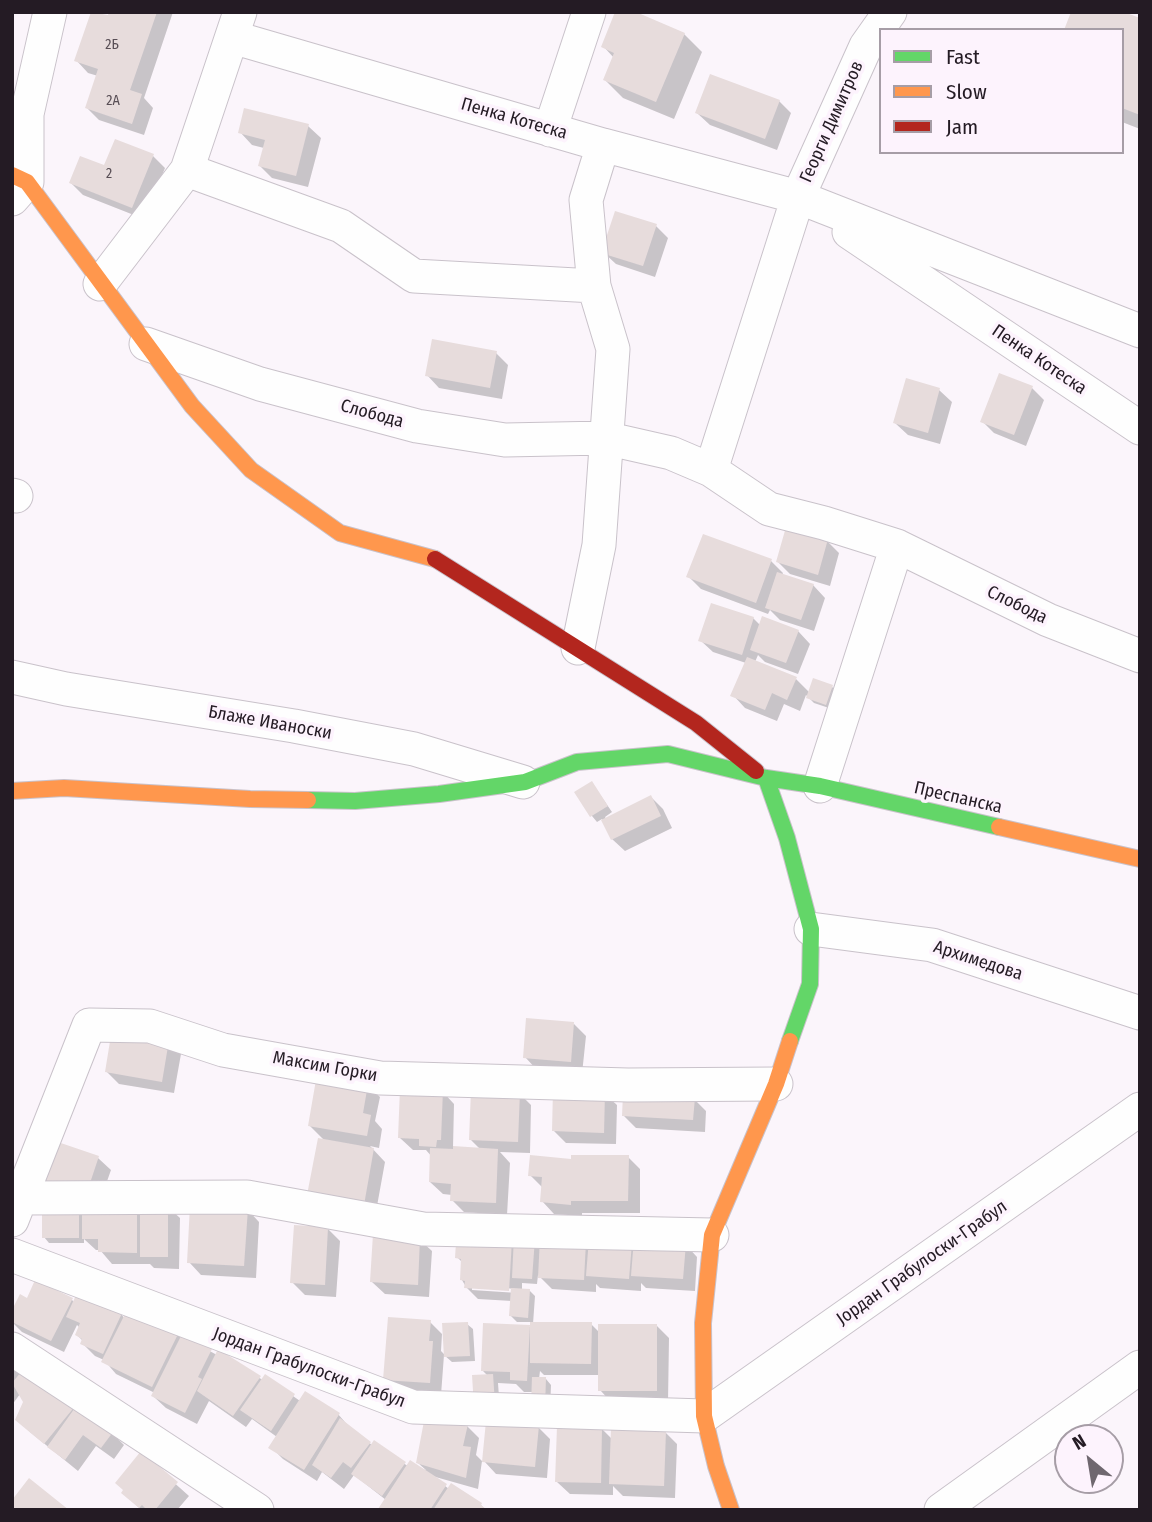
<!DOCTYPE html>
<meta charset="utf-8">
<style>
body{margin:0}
#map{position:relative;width:1152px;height:1522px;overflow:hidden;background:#fbf5fb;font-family:"Fira Sans Condensed",sans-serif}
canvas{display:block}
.frame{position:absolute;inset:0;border:14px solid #241b24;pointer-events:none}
.legend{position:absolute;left:879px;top:28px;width:245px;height:126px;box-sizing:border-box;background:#fdf3fd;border:2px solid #a69da6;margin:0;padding:9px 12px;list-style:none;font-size:21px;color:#241b24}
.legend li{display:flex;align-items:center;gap:14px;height:35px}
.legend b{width:35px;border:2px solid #a69da6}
.north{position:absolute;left:1054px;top:1424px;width:70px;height:70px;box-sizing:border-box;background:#fdf3fd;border:2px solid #a69da6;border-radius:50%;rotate:330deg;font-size:19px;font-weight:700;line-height:28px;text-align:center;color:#241b24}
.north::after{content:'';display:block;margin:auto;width:24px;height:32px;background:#6f676f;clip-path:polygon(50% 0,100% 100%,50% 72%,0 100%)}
</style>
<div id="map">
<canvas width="1152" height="1522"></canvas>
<div class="frame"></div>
<ul class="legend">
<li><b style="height:9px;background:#63d668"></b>Fast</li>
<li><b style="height:9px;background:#ff974d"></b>Slow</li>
<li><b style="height:9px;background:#b3261e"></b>Jam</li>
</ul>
<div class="north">N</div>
</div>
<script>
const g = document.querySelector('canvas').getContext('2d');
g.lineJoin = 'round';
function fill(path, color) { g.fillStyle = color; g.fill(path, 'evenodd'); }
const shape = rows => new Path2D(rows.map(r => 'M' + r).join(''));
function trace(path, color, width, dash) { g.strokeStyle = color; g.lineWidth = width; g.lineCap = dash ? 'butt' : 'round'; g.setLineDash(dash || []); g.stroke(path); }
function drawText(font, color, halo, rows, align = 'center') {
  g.font = font + ' "Fira Sans Condensed",sans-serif'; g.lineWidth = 7; g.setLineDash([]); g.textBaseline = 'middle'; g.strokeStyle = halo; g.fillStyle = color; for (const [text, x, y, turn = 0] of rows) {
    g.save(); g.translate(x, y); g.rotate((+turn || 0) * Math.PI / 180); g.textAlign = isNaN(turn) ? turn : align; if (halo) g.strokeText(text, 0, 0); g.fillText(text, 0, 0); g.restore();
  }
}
const shadow = shape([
 [92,12,109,17,110,12,173,12,144,98,153,108,144,135,99,120,87,108,98,76,88,73,76,60],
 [1140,20,1140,129,1122,122,1122,30],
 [684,34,702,52,674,119,623,98,605,80,614,58,603,46],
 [779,101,791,113,777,150,710,125,697,113],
 [308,126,321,138,308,187,272,178,260,166,264,148,252,145,240,132],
 [153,156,165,168,144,219,83,195,71,183],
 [656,226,668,238,655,277,616,264,603,252],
 [496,353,508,365,502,399,439,388,427,375],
 [1032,388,1044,400,1026,446,994,433,982,421],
 [939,390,952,402,940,444,908,435,895,423],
 [827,541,839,553,830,586,790,574,778,562],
 [771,561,783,573,782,576,813,585,825,598,814,631,780,620,770,610,768,614,701,589,688,576],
 [753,618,761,626,798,631,810,644,798,674,765,662,758,655,755,662,796,679,810,693,832,687,838,692,832,709,814,703,806,695,800,711,784,704,777,721,745,708,733,695,746,663,713,652,700,640],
 [592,783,612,812,605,817,606,819,651,797,663,809,672,828,625,851,612,839,602,819,597,822,592,816,577,793],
 [574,1024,586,1036,582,1074,537,1070,525,1057],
 [169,1041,181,1054,174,1093,119,1084,106,1071],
 [367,1085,380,1097,375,1121,382,1129,379,1148,370,1146,385,1162,375,1217,322,1207,325,1141,310,1126],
 [442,1091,454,1104,453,1148,481,1150,471,1140,519,1093,531,1105,530,1153,500,1152,510,1163,507,1215,464,1212,452,1200,452,1195,443,1194,430,1182,432,1157,426,1150,413,1150,400,1138],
 [604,1093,617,1105,616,1144,566,1143,554,1131],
 [694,1099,706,1111,705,1132,636,1128,624,1116],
 [50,1141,98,1158,111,1170,100,1201],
 [628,1157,640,1169,640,1213,582,1213,582,1216,554,1214,542,1201,543,1188,530,1175],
 [167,1206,180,1218,179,1269,154,1268,150,1264,112,1264,100,1250,96,1250,84,1239,84,1243,49,1243,44,1237,79,1212,83,1216],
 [247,1209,259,1222,256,1278,201,1275,189,1262],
 [328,1229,340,1241,336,1297,305,1295,292,1282],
 [419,1239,432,1251,429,1297,385,1294,372,1282],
 [457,1244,685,1244,697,1257,695,1291,646,1288,641,1283,641,1291,600,1288,596,1284,596,1292,552,1289,538,1275,537,1284,522,1283,522,1290,529,1290,535,1296,533,1324,591,1324,600,1333,657,1326,669,1338,668,1402,612,1403,600,1390,600,1375,544,1375,540,1371,539,1379,546,1379,551,1385,550,1412,533,1392,524,1392,516,1384,498,1383,500,1411,488,1376,483,1371,485,1325,532,1327,532,1322,517,1322,511,1316,512,1301,478,1299,466,1287,462,1280,463,1263,457,1257],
 [472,1286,518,1289,518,1293,472,1290],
 [28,1300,72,1300,75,1303,121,1314,125,1319,182,1336,263,1380,265,1376,300,1401,338,1414,350,1428,372,1445,408,1466,426,1470,418,1463,467,1426,479,1438,476,1455,482,1461,478,1489,432,1476,449,1489,481,1505,486,1510,382,1510,386,1500,354,1475,344,1489,322,1472,317,1481,283,1459,271,1447,277,1437,252,1419,246,1427,209,1401,197,1424,166,1408,153,1396,155,1393,116,1374,104,1360,95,1356,82,1343,83,1341,77,1335,80,1328,77,1325,64,1352,22,1332,12,1322,12,1314],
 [430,1322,442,1334,441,1351,446,1356,467,1324,473,1329,475,1361,452,1362,444,1355,441,1395,397,1392,385,1379],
 [12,1361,112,1433,124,1445,114,1459,96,1446,78,1471,30,1432,17,1420,25,1401,20,1394,12,1405],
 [538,1427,550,1439,547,1478,496,1474,484,1461],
 [601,1428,613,1440,665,1432,677,1444,675,1498,623,1496,613,1486,613,1495,570,1494,557,1482],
 [142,1454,189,1496,177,1510,142,1510,136,1505]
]);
const building = shape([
 [91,12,108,15,109,12,157,12,130,90,142,94,132,124,85,108,98,69,74,61],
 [615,12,636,12,685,33,656,102,603,80,614,53,601,47],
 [1071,12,1124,12,1140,18,1140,115,1122,108,1122,30,1064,30],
 [710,74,780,100,765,139,695,113],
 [244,108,309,124,296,176,258,166,265,140,238,133],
 [115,139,154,154,132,208,69,183,80,156,104,165],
 [615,211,657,224,643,266,601,253],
 [432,339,497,351,490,388,425,376],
 [999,373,1033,386,1014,435,980,422],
 [906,378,940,388,928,433,893,423],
 [786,527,828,539,818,575,776,562],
 [703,534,772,559,756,603,686,577],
 [777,572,814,584,801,620,765,608],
 [711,603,754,617,742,655,698,641],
 [762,616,799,630,786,663,750,650],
 [747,657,797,677,787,700,772,693,765,710,730,696],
 [813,678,833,685,826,705,806,698],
 [592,781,608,806,590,817,574,792],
 [651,795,661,816,611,840,601,820],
 [526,1018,574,1022,571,1062,523,1058],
 [112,1029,169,1040,162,1082,105,1072],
 [317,1074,368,1084,363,1113,371,1115,367,1136,308,1126],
 [400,1088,443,1089,441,1140,437,1140,436,1147,419,1146,419,1139,398,1138],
 [553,1089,605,1091,604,1133,552,1131],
 [471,1090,520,1091,518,1142,469,1140],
 [623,1093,695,1097,693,1120,622,1116],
 [318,1138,374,1148,364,1205,307,1195],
 [49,1139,99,1156,88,1189,33,1183],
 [453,1146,498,1149,496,1203,450,1201,451,1184,429,1182,430,1148,453,1149],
 [530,1155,571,1159,571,1155,629,1155,628,1201,571,1201,571,1205,540,1202,542,1177,528,1176],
 [140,1204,168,1204,168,1257,140,1257],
 [82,1205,137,1205,137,1253,98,1252,98,1239,82,1239],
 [190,1205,248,1208,244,1266,187,1263],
 [42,1210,79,1210,79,1238,42,1238],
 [294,1225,328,1227,325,1285,290,1283],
 [373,1234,420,1237,418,1285,370,1282],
 [514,1237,535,1238,532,1279,512,1278],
 [540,1238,586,1241,584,1280,538,1278],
 [512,1239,509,1291,464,1288,465,1281,460,1280,461,1259,455,1258,456,1242],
 [589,1239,632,1242,629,1279,586,1276],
 [634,1239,686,1243,683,1279,631,1276],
 [35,1280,73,1298,51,1341,12,1322,12,1310,20,1294,27,1298],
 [511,1288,530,1289,528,1318,509,1316],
 [77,1293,122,1313,103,1354,80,1344,82,1339,75,1335,80,1323,66,1317],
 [128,1308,179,1332,152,1387,101,1362],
 [388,1317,431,1320,429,1341,433,1341,430,1383,383,1380],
 [468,1322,470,1356,444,1357,442,1323],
 [530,1322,592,1322,591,1364,530,1363],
 [483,1323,530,1325,527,1381,510,1380,510,1372,481,1371],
 [598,1324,657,1324,657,1391,598,1391],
 [182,1334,212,1349,198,1377,202,1379,185,1413,151,1396],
 [218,1349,261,1376,233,1416,197,1391],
 [26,1366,76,1405,44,1444,15,1420,23,1402,12,1383],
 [265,1374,295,1394,271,1431,240,1410],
 [493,1374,495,1405,474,1407,472,1375],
 [532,1377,546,1377,545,1407,531,1407],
 [305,1391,340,1413,304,1470,268,1448],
 [77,1405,113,1432,101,1448,83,1435,65,1460,47,1447],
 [425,1416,468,1424,463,1446,471,1447,466,1478,416,1463],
 [340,1418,371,1442,351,1468,343,1462,331,1478,312,1465],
 [486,1421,539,1425,535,1467,482,1462],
 [557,1426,602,1426,601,1483,555,1482],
 [611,1428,666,1430,664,1486,609,1484],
 [374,1440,406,1462,382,1496,351,1474],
 [141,1451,178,1482,155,1510,147,1510,142,1505,139,1508,121,1493,123,1490,115,1483],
 [410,1460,447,1484,430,1510,380,1510,378,1509],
 [29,1478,69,1510,12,1510,12,1500],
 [451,1483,482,1503,481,1505,487,1510,433,1510]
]);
const street = shape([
 [232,37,603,145,798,197,1140,331],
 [550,130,589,12],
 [187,170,341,226,414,276,594,286],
 [12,199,27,182,27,114,50,12],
 [849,232,1140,428],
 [100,284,187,170,240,12],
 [146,344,260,384,417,426,505,440,605,438,671,453,711,470,769,509,824,523,897,546,1048,620,1140,656],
 [711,470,798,197,866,46,890,12],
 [12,495,16,496],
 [578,648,599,545,613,349,594,286,586,200,603,145],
 [12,677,66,689,294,726,414,749,523,782],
 [820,786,897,546],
 [811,929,932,945,1140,1013],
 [21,1198,247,1197,423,1229,712,1235],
 [12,1220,89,1025,150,1026,223,1050,380,1078,628,1085,776,1084],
 [12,1255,413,1407,704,1416,1140,1109],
 [12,1349,257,1510],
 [941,1510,1140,1367]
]);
const fast = shape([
 [766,778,787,838,811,929,810,984,790,1041],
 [308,800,355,801,439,794,525,782,577,762,668,754,766,778,820,786,999,827]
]);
const slow = shape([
 [12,175,27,182,192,406,251,470,340,533,435,559],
 [12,791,64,788,250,799,308,800],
 [999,827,1140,859],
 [731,1510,716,1466,704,1416,703,1323,712,1235,776,1084,790,1041]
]);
const jam = shape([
 [435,559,696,723,756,771]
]);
const numberNames = [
 ["2Б",112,45],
 ["2А",113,101],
 ["2",109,174]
];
const streetNames = [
 ["Пенка Котеска",514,119,16],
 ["Георги Димитров",832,122,-66],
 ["Пенка Котеска",1039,360,34],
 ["Слобода",372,414,15],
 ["Слобода",1017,605,26],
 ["Блаже Иваноски",270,723,10],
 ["Преспанска",958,798,13],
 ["Архимедова",978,961,18],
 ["Максим Горки",325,1067,10],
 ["Јордан Грабулоски-Грабул",922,1263,-35],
 ["Јордан Грабулоски-Грабул",309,1368,20]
];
fill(shadow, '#0003');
fill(building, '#e7dcdc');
trace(street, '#c9c2ca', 35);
trace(fast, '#c9c2ca', 18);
trace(slow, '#c9c2ca', 18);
trace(jam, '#c9c2ca', 18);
trace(street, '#fefefe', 33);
trace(fast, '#63d668', 16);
trace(slow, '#ff974d', 16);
trace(jam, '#b3261e', 16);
drawText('14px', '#584e55', null, numberNames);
drawText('18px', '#241b24', '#fdf3fd', streetNames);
</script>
